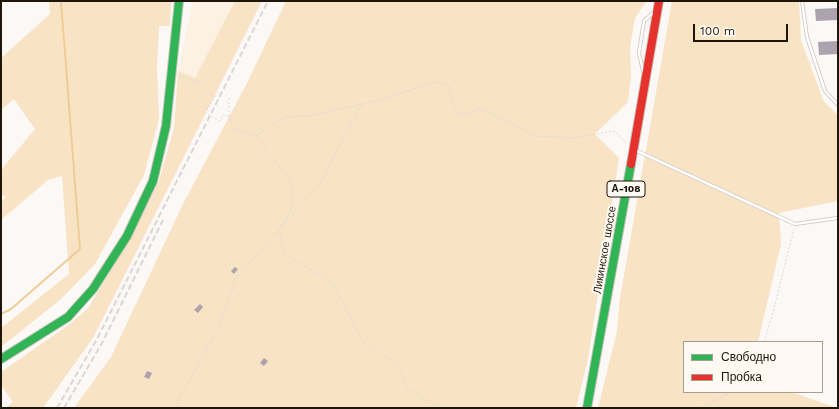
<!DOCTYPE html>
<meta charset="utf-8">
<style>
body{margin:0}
#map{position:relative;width:839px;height:409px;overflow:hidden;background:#fbf8f5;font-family:"Work Sans",sans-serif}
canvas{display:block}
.frame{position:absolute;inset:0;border:2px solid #1e160a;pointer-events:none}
.legend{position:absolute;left:683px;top:341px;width:140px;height:52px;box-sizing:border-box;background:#fef9f2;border:1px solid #a49e95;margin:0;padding:5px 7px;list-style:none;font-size:12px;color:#1e160a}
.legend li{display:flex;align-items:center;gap:8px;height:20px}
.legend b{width:20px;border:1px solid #a49e95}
.scale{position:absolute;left:693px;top:24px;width:95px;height:18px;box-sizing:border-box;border:2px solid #1e160a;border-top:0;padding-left:5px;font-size:12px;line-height:14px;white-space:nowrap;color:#1e160a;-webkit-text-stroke:3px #fef9f2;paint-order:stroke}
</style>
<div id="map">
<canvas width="839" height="409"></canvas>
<div class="frame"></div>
<ul class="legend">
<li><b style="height:5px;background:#30b455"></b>Свободно</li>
<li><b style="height:5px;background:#e5322d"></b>Пробка</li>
</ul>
<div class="scale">100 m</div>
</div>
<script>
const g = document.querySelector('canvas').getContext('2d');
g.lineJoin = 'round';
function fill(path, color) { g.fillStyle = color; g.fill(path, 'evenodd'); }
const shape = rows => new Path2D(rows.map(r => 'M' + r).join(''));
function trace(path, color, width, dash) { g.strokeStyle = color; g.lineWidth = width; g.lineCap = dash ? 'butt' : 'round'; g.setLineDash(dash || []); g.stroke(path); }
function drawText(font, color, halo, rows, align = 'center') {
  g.font = font + ' "Work Sans",sans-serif'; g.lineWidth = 4; g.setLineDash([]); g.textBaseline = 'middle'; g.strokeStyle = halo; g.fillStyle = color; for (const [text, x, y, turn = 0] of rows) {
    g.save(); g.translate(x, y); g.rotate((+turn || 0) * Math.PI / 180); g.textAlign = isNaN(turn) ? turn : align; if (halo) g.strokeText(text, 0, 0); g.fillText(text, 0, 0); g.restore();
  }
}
const built = shape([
 [193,1,235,1,195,78,178,71]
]);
const green = shape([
 [49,1,171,1,170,26,159,26,157,68,159,119,144,175,95,264,60,300,1,347,1,328,69,274,62,176,48,180,1,220,1,202,6,197,1,195,1,170,35,129,14,99,1,110,1,58,50,14],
 [235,1,262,1,93,338,43,408,5,408,13,402,1,385,1,372,70,324,88,308,132,236,159,181,174,128,178,71,195,78],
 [286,1,647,1,635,18,630,47,631,76,628,102,595,134,619,158,588,359,576,408,74,408,111,357,183,204,247,83],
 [672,1,799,1,801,40,824,102,838,115,838,201,779,213,781,244,758,342,684,342,684,392,791,392,838,408,598,408,617,331,620,298]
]);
const stream = shape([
 [1,314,11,309,80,249,61,1]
]);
const building = shape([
 [838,8,838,20,816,21,815,9],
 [838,41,838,54,819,55,818,42],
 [235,267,238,269,234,274,231,271],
 [200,304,203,307,198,313,194,310],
 [264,358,268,361,264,366,260,363],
 [147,371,152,373,149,379,144,377]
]);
const path = shape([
 [179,76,200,83,214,98],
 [218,92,205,113,220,121,223,115,229,117],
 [229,98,229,118,236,130,256,136,291,182,293,199,289,213,279,230,284,254,332,282,363,342,393,361,404,378,407,388,438,408],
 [256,136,284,117,310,116,384,99,435,82,448,85,455,107,460,115,481,109,535,136,574,138,614,131,626,142],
 [282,227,319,185,361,105],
 [764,342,773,312,794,229],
 [174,408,218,329,236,279,278,231],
 [703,408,704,405,732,392]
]);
const lane = shape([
 [802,1,807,37,825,91,838,105],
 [643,71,639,53,644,21,653,13],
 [635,150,795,224,838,218]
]);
const fast = shape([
 [1,359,68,317,93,289,127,236,153,181,166,126,179,1],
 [587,408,631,164]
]);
const jam = shape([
 [631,164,659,1]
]);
const rail = shape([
 [57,408,97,339,268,1],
 [64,408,102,343,163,220]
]);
const shields = [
 [626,189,38]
];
const shieldNames = [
 ["А-108",626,189]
];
const streetNames = [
 ["Ликинское шоссе",605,250,-80]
];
fill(built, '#fdf1e4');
fill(green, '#f9e3c5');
trace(stream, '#f0cc99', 2);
fill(building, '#aca3ae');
trace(lane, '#c9c3bc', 4);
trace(fast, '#c9c3bc', 10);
trace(jam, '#c9c3bc', 10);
trace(path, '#dad9d7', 1, [2, 2]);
trace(lane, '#fefefe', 2.5);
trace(fast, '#30b455', 8);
trace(jam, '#e5322d', 8);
trace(rail, '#d8d7d6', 2, [6, 3]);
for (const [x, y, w] of shields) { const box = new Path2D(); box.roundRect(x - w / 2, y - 8, w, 16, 3); g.fillStyle = '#fef9f2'; g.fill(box); trace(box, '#1e160a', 1); }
drawText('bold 10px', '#1e160a', null, shieldNames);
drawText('11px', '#1e160a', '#fef9f2', streetNames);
</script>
